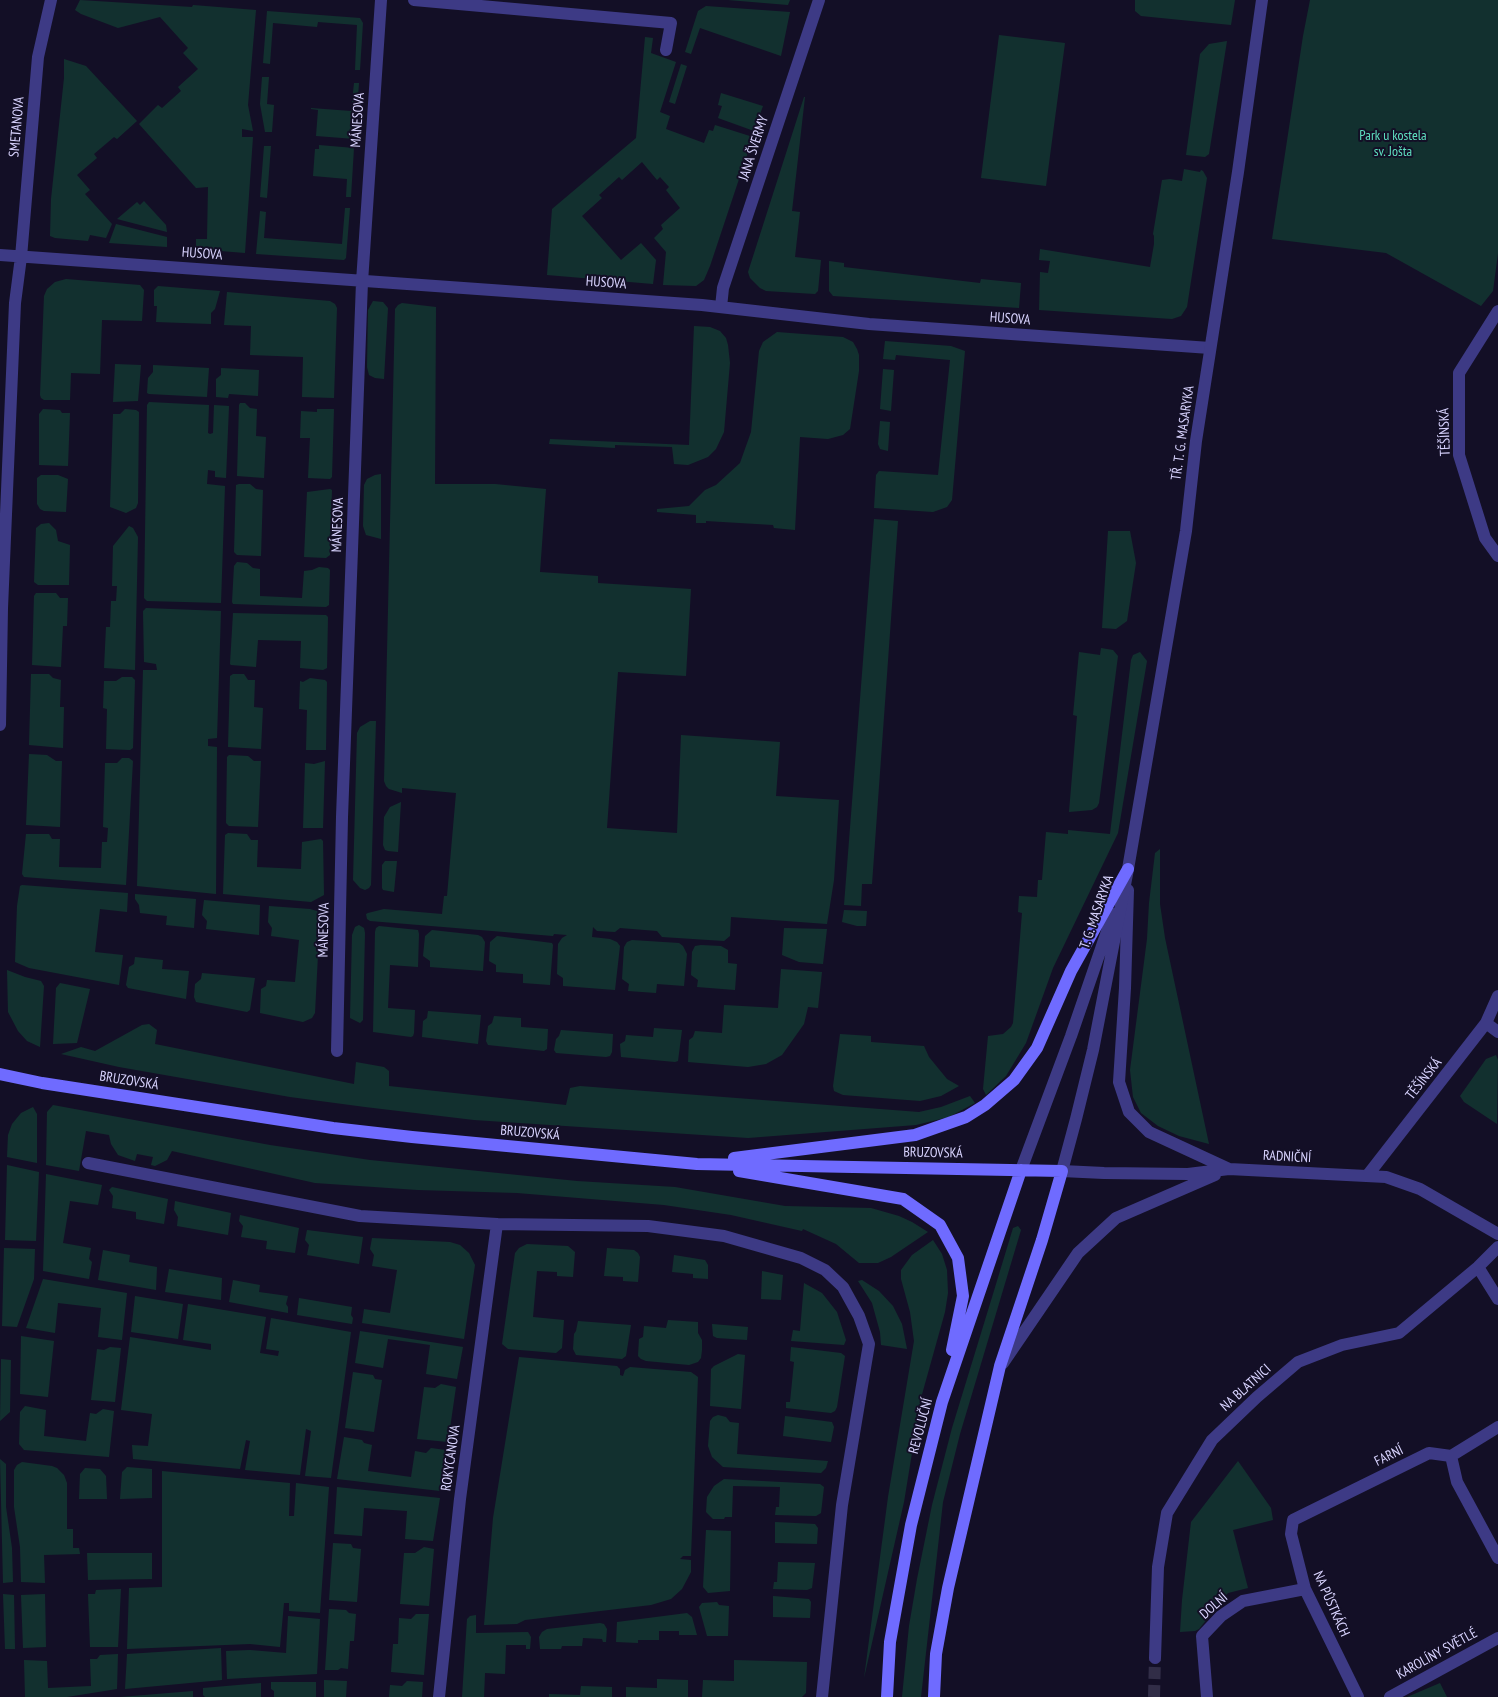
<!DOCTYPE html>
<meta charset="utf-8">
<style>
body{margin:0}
canvas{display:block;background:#130f26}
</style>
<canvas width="1498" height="1697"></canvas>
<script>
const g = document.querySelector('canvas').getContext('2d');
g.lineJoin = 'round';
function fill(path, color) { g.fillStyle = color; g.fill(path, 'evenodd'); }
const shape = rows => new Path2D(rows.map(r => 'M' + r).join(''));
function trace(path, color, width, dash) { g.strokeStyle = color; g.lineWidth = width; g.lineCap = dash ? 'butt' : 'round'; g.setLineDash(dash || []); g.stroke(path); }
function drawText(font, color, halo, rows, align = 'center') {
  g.font = font + ' "PT Sans Narrow",sans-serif'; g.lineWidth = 4; g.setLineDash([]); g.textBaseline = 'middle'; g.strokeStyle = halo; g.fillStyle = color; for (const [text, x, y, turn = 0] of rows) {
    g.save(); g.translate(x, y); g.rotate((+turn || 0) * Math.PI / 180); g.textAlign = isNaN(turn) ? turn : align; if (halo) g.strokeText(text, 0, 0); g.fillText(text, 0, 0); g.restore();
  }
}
const green = shape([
 [80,0,192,7,193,5,256,10,248,105,253,131,242,129,242,137,253,137,245,253,196,249,196,239,207,239,208,187,196,188,139,124,158,105,162,108,181,91,178,87,198,69,183,53,188,48,160,17,118,28,81,14,75,10],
 [728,0,790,0,788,5],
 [1135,0,1235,0,1231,25,1141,16,1135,11],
 [1310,0,1498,0,1498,253,1493,291,1481,306,1386,253,1272,239,1303,36],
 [706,6,790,12,781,56,700,28,691,54,685,52,698,11],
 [267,11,360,18,363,23,360,70,355,70,357,25,318,22,317,27,273,23,270,64,263,63],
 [999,35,1065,43,1046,186,981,178],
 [645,37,653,38,651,53,676,62,660,112,670,116,666,129,704,143,709,130,713,131,715,125,753,137,710,266,704,280,696,286,663,285,666,252,654,238,663,229,661,225,680,208,666,190,669,187,660,177,657,180,642,162,622,180,619,177,599,195,602,198,582,216,621,260,641,243,656,260,653,284,547,275,552,209,636,138],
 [1227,41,1209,154,1205,157,1186,155,1200,54,1209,44],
 [64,59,86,66,137,121,117,139,114,137,94,154,97,158,77,175,90,190,85,194,112,224,106,238,90,235,88,241,55,238,50,236,51,199,64,78],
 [681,64,687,66,675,104,669,102],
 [262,77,269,77,267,104,274,105,272,132,265,132,260,104],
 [354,83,359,83,355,139,316,136,318,110,311,109,311,108,351,111],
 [721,93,763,106,754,131,718,118,722,106,718,105],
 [804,97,805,97,792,211,800,212,795,257,821,260,818,291,815,294,766,291,760,288,750,278,748,272],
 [319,145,354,148,351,197,346,197,347,179,313,176,315,149,319,149],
 [264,146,271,146,267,198,260,197],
 [1184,169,1200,172,1201,170,1203,171,1207,178,1187,307,1181,316,1172,319,1039,310,1040,272,1048,273,1050,261,1039,260,1040,249,1150,267,1154,244,1154,236,1153,234,1162,180,1170,179,1182,181],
 [144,201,166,225,167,232,117,219,137,202,140,205],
 [345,208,350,208,346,258,344,260,256,254,260,211,266,212,264,238,342,244],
 [116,224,167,237,167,247,109,243],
 [829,261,844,263,844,267,980,283,981,279,1021,283,1019,308,833,296,829,291],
 [66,279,140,285,144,290,142,321,102,320,100,374,71,373,70,400,44,400,41,398,40,395,44,296,47,289,55,282],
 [158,286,220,291,215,309,211,313,211,324,156,322,157,306,154,306,154,290],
 [227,292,330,301,335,304,337,308,334,398,302,397,303,357,250,355,251,326,224,325],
 [373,301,383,302,388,308,384,379,375,378,369,375,367,367,368,310],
 [402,303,436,307,435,484,495,484,546,489,540,572,598,576,598,583,691,589,686,676,618,672,607,828,677,833,681,735,780,742,776,796,839,800,834,880,827,924,731,917,730,936,724,941,662,937,657,931,620,928,615,932,597,931,593,927,592,937,610,939,617,942,620,946,615,990,563,986,563,978,557,974,558,944,562,938,567,935,554,934,553,936,370,921,367,919,366,914,368,913,384,909,442,914,444,896,447,896,456,793,402,788,402,793,389,789,386,786,384,781,395,309,398,305],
 [694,326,710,327,720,331,726,338,728,345,730,363,724,432,716,449,708,457,688,465,674,464,672,447,615,445,615,448,549,444,550,439,689,445],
 [777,332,843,337,853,342,857,349,859,355,859,371,850,429,843,435,828,439,800,437,795,530,774,528,773,525,706,521,706,523,696,523,696,515,657,512,657,509,689,506,705,490,716,485,740,463,751,432,759,351,763,342],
 [885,341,951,346,965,351,952,500,947,507,933,512,874,508,876,475,879,471,938,475,950,360,896,355,895,360,883,359],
 [115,364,141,365,138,401,113,402],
 [153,365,209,368,207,397,149,394,147,393,148,378,153,372],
 [221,368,259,370,258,396,229,394,228,398,216,397,216,379,221,375],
 [883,369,894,370,891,411,880,409],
 [149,402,209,405,208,433,210,434,213,433,214,405,229,406,226,478,215,477,215,471,208,470,207,484,225,486,221,603,147,601,144,598,147,405],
 [240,403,245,403,250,408,257,409,256,436,266,437,264,478,237,476,239,405],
 [43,409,60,410,62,413,70,413,68,466,39,465,39,414],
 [125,409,136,410,139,412,138,503,136,508,126,513,110,507,113,414,120,414],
 [317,409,334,409,332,477,330,479,308,478,310,438,300,438,301,411,317,412],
 [880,421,890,422,888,451,880,449,878,444],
 [381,474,381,539,366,535,363,526,364,485,367,479,375,475],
 [41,475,58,475,68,479,66,512,44,511,40,509,37,504,37,478],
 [239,484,250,484,256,489,263,490,261,556,237,555,234,552,236,485],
 [330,489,332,490,330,555,326,558,304,557,307,492],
 [874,519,898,521,872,884,862,884,861,906,844,905],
 [49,523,56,530,58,541,70,545,69,585,38,585,34,582,36,528,41,524],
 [129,526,133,528,138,537,135,670,104,668,106,627,110,627,111,601,116,601,117,586,112,586,113,546],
 [1108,531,1130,531,1136,563,1127,621,1116,629,1102,628],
 [237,562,247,563,253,568,260,569,260,596,302,598,304,571,312,570,319,567,328,568,330,570,329,605,326,607,233,604,232,602,234,566],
 [36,593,56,593,60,598,68,598,67,626,63,626,61,667,32,665,34,596],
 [146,608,221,611,217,738,208,739,208,746,217,747,216,894,137,886,143,670,157,670,156,664,144,662,143,611],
 [233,613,326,615,328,617,327,668,323,670,300,668,301,641,258,640,256,667,231,665,230,664],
 [1101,648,1113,650,1118,656,1099,803,1097,807,1092,810,1069,812,1077,716,1073,715,1079,652,1100,655],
 [1140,652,1147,661,1118,833,1053,968,1026,1043,1006,1076,986,1095,983,1089,988,1036,1003,1034,1011,1027,1013,1023,1022,913,1018,912,1019,896,1037,897,1038,880,1042,880,1046,832,1068,834,1068,830,1110,834,1131,660,1133,655],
 [31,674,49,674,53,678,61,680,60,707,64,707,63,748,29,745],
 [233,674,244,674,248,680,255,680,254,707,263,708,261,749,228,747,230,676],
 [122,677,132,677,135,680,133,748,130,750,106,749,107,709,103,708,104,681,116,681],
 [310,678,325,680,327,682,326,750,306,750,307,710,299,709,300,681,303,682],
 [370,721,376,721,371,885,369,888,365,890,360,888,353,880,357,733,360,727],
 [29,754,47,755,56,761,62,761,60,827,26,825],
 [229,755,248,756,254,761,261,761,258,827,229,826,226,823,227,757],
 [122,758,129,758,133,761,126,885,24,877,22,874,26,834,49,834,52,839,60,839,59,867,101,868,102,842,107,842,108,828,103,827,105,763,117,763],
 [325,761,323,828,303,828,305,763,314,764],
 [401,802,398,852,388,851,385,850,383,845,384,817,390,807],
 [228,833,247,834,251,840,258,840,257,867,301,869,302,842,321,839,323,841,324,895,311,902,223,894,225,835],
 [1160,849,1160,904,1165,938,1209,1144,1179,1136,1158,1126,1141,1113,1133,1097,1130,1070,1147,939,1149,903,1155,853],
 [385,861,397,861,394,892,383,890,382,888,382,865],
 [22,885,128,893,127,912,100,909,95,952,123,955,119,985,29,968,15,962,17,906,20,886],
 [135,894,196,899,194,928,166,925,167,916,140,913,139,905,135,899],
 [204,900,260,905,259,935,206,929,207,921,202,915],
 [269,906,310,909,317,911,320,916,315,1013,312,1018,303,1022,260,1013,261,989,266,986,267,980,295,982,299,940,271,936,272,928,268,922],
 [844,910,867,911,866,926,857,926,842,922],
 [359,925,364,928,365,933,363,1020,360,1023,350,1018,352,935,355,927],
 [379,926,418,930,419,934,418,967,390,965,388,1008,415,1010,414,1033,413,1036,411,1037,373,1032,375,932,376,928],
 [784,928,827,929,823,964,799,962,782,955],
 [432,930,478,935,482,937,485,942,483,971,430,967,430,961,423,956,425,936],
 [497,936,552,943,553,945,550,985,523,983,523,974,496,972,496,965,489,961,490,942],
 [632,940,679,943,683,946,687,954,684,986,657,984,656,993,628,991,629,984,622,979,624,947,627,942],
 [701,945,721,946,728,950,728,963,737,964,735,990,697,987,698,980,691,975,692,952,695,946],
 [135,957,163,960,162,969,189,971,186,999,128,988,126,985,129,967,134,964],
 [781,969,822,972,818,1008,808,1007,804,1024,782,1055,766,1064,748,1067,688,1062,689,1040,693,1037,695,1031,722,1033,724,1005,778,1008],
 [7,970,25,977,41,981,44,986,40,1047,27,1041,18,1031,8,1012],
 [202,973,255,978,250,1010,247,1012,196,1002,194,997,195,984,201,979],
 [60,983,90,989,77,1043,53,1044,56,988],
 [428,1011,481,1015,478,1044,422,1037,423,1021,427,1018],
 [494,1016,521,1018,521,1027,548,1029,547,1049,544,1051,488,1045,486,1041,488,1026,492,1023],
 [149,1024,157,1030,155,1044,354,1084,356,1062,384,1067,389,1071,389,1086,566,1105,570,1088,580,1086,919,1112,941,1107,970,1096,975,1103,949,1117,916,1125,748,1138,474,1120,365,1107,290,1097,119,1067,61,1054,81,1047,95,1051,142,1025],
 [654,1028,682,1030,678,1061,675,1062,621,1057,620,1044,625,1041,626,1035,653,1037],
 [561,1030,613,1034,612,1052,610,1056,606,1057,556,1053,554,1050,556,1039,559,1036],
 [840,1034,871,1036,871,1042,924,1046,929,1057,947,1079,959,1086,941,1096,920,1101,843,1095,834,1091,833,1086],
 [1496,1055,1498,1060,1497,1124,1464,1102,1460,1096,1486,1059],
 [53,1105,270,1145,370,1160,577,1181,675,1187,785,1206,871,1208,899,1216,912,1222,928,1232,891,1257,878,1263,859,1263,836,1244,803,1229,802,1231,731,1215,664,1205,517,1193,418,1190,315,1183,172,1151,167,1160,155,1166,151,1165,153,1157,137,1154,135,1161,118,1155,111,1144,109,1135,86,1131,79,1171,46,1165,47,1112],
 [33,1107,37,1114,37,1163,7,1157,8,1135,12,1124,21,1113],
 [7,1165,39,1172,36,1241,5,1240],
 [46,1174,102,1185,98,1205,70,1201,63,1243,91,1248,89,1259,92,1262,89,1279,43,1271],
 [112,1187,168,1199,164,1224,136,1219,136,1212,112,1208,113,1196,109,1190],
 [175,1201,231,1213,228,1235,177,1226,178,1217,174,1210],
 [240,1215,299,1228,295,1253,266,1249,267,1241,241,1237,243,1226,239,1221],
 [1018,1226,1021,1230,960,1434,943,1502,921,1697,902,1697,909,1626,917,1579,932,1505,952,1428,993,1294,1013,1228],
 [307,1230,363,1237,359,1264,307,1255,309,1245,305,1240],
 [372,1238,450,1242,460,1245,469,1253,475,1265,464,1339,362,1323,364,1309,390,1313,397,1270,372,1266,374,1255,370,1249],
 [933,1240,942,1254,947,1270,948,1293,945,1312,921,1398,904,1502,864,1678,888,1497,914,1341,910,1312,901,1279,901,1270,912,1255],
 [527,1244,568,1246,575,1252,573,1277,557,1276,557,1272,537,1271,533,1317,564,1320,562,1348,556,1353,508,1349,502,1344,515,1253,519,1248],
 [4,1248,35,1249,34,1279,17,1327,2,1326],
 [607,1248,634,1250,638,1253,640,1257,638,1282,623,1281,623,1277,604,1276],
 [103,1250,130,1255,129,1262,157,1267,156,1290,98,1280],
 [674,1255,705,1260,708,1265,708,1279,693,1278,693,1274,672,1272],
 [169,1269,222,1278,221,1300,165,1292],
 [762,1271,783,1275,781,1300,761,1299],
 [43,1279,127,1293,122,1340,98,1337,101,1308,58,1303,55,1333,26,1328],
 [233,1280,260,1285,259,1292,288,1296,286,1304,288,1307,288,1313,229,1302],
 [862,1280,879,1291,893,1306,902,1324,907,1349,881,1345,880,1332,872,1303,858,1281],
 [804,1283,822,1293,837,1312,846,1340,844,1345,791,1341,793,1330,800,1331],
 [135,1296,183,1304,178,1339,131,1332],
 [299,1298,352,1307,351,1315,353,1318,352,1324,297,1315],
 [188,1304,266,1317,260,1353,278,1356,279,1351,266,1349,271,1318,351,1332,331,1478,305,1476,311,1431,306,1429,300,1475,245,1470,250,1441,246,1440,240,1469,133,1459,132,1445,148,1446,152,1414,121,1410,130,1337,211,1350,211,1344,183,1340],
 [668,1320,698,1322,698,1333,702,1340,702,1350,701,1358,698,1362,689,1365,646,1361,641,1359,638,1356,639,1339,643,1337,644,1326,666,1328],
 [578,1321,631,1325,626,1356,622,1359,576,1355,573,1349,574,1334,576,1331],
 [712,1324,748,1327,747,1340,717,1338,713,1336],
 [360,1331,463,1347,457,1379,426,1374,430,1345,388,1339,383,1368,355,1363],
 [21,1336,54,1341,48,1397,20,1394],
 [110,1347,121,1348,115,1402,91,1400,97,1349,104,1350],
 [791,1347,841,1353,845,1356,837,1407,835,1411,831,1413,786,1408,786,1402,790,1402,794,1362,790,1361],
 [738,1354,745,1355,741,1409,710,1406,711,1369,714,1366],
 [519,1357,617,1366,620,1369,620,1375,623,1376,625,1370,630,1367,691,1372,698,1377,691,1556,683,1556,680,1559,691,1560,691,1572,682,1589,671,1599,651,1605,525,1620,517,1624,484,1625,493,1518],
 [1,1359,11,1360,10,1412,0,1421],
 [353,1372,373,1375,375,1379,382,1380,374,1432,345,1428],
 [441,1384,456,1387,448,1442,417,1439,424,1387,435,1388],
 [25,1406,46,1410,44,1436,86,1441,90,1413,96,1414,103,1409,114,1411,109,1457,24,1450,19,1444,20,1412],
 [718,1415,726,1417,730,1422,739,1423,737,1454,828,1461,826,1468,821,1473,723,1467,712,1457,708,1446,710,1421,713,1417],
 [785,1416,832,1422,834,1427,831,1442,783,1436],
 [344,1437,362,1440,364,1443,372,1445,368,1471,411,1477,415,1451,426,1453,431,1448,446,1450,440,1491,337,1479],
 [0,1459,6,1464,6,1507,12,1548,13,1582,3,1583],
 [1238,1461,1271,1508,1273,1520,1233,1530,1248,1588,1228,1593,1199,1629,1195,1631,1180,1632,1182,1600,1191,1522],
 [22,1462,52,1466,57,1468,64,1475,67,1483,67,1529,73,1529,73,1548,79,1548,80,1554,44,1555,45,1583,21,1582,20,1547,14,1507,14,1470,17,1465],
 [127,1467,152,1469,152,1498,120,1499,122,1472],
 [85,1468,100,1469,106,1476,107,1499,79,1499,80,1474],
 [162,1471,290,1483,289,1516,294,1516,296,1483,329,1487,320,1613,289,1611,289,1603,284,1603,280,1647,250,1644,127,1649,129,1588,162,1587],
 [724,1479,820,1484,824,1487,821,1513,816,1516,775,1515,776,1507,779,1507,780,1487,733,1486,732,1517,725,1517,724,1519,713,1519,706,1512,707,1497,714,1486],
 [337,1487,440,1498,433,1541,405,1539,407,1511,364,1508,362,1536,334,1534],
 [775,1522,815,1524,818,1528,817,1544,775,1543],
 [706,1530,731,1531,730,1591,708,1593,703,1587],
 [333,1543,351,1544,353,1548,361,1549,357,1602,329,1600],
 [424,1547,434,1549,429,1606,400,1604,404,1553,415,1553],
 [87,1553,152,1553,152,1579,88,1580],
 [778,1562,815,1563,812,1588,807,1590,773,1589,774,1582,777,1582],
 [121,1589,118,1647,90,1647,88,1594,95,1594,96,1590],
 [3,1594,14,1595,15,1649,5,1649],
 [45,1594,46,1647,23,1648,21,1595],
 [773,1596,809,1599,811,1602,810,1618,773,1617],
 [717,1602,719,1605,729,1606,728,1636,707,1636,699,1607,702,1603],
 [329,1609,346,1610,349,1613,356,1614,354,1641,350,1641,348,1669,341,1668,338,1670,325,1670],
 [687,1613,692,1617,697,1635,679,1635,679,1631,659,1631,659,1640,638,1640,638,1643,616,1642,617,1622],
 [416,1614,429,1614,424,1675,391,1672,393,1644,398,1644,399,1618,411,1619],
 [476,1615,476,1633,528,1632,531,1637,530,1649,526,1649,526,1645,506,1645,505,1674,485,1673,484,1697,462,1697,467,1619,470,1616],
 [288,1616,320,1619,317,1674,227,1679,226,1651,250,1650,286,1653],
 [600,1623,604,1624,607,1629,606,1642,603,1642,602,1639,583,1638,582,1646,562,1646,561,1649,540,1649,539,1637,542,1632,547,1629],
 [221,1648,222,1680,125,1689,127,1654],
 [118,1654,117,1689,67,1697,25,1697,24,1660,47,1661,48,1688,91,1686,90,1659,97,1659,100,1655],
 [734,1660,807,1662,806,1693,802,1697,702,1697,703,1680,734,1681],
 [657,1679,688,1680,688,1697,626,1697,626,1687,657,1688],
 [324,1680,347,1681,346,1697,324,1697],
 [407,1681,423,1682,422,1697,389,1697,390,1685,402,1686],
 [316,1682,316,1697,274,1697,274,1691,271,1689,271,1682],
 [261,1683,261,1697,205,1697,203,1695,203,1688],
 [1440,1683,1447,1697,1407,1697],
 [581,1686,612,1687,612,1697,549,1697,549,1694,580,1695],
 [193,1691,193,1697,120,1697]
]);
const minorTunnel = shape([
 [1154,1697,1155,1658]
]);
const minor = shape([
 [414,0,671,23,666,50],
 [0,255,702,305,869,324,1210,348],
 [721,307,723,288,819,0],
 [1498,311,1459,373,1459,455,1485,538,1498,556],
 [0,725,2,608,15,303,21,257,38,57,51,0],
 [1128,890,1125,988,1119,1082,1129,1112,1149,1132,1229,1169],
 [1486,1023,1498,1032],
 [337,1051,342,817,362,282,381,0],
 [88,1163,360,1216,497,1224,648,1226,724,1236,801,1258,825,1270,843,1287,859,1316,869,1344,842,1505,822,1697],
 [1062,1171,1104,1173,1188,1174,1229,1169,1386,1177,1420,1189,1498,1234],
 [1367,1176,1486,1023,1498,996],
 [1478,1267,1498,1299],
 [1003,1363,1078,1253,1116,1218,1215,1175],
 [1451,1456,1457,1482,1498,1558],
 [1155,1658,1158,1567,1167,1513,1212,1440,1257,1397,1298,1362,1342,1345,1399,1333,1478,1267,1498,1247],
 [439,1697,460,1499,497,1224],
 [1207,1697,1202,1636,1221,1616,1243,1601,1305,1589],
 [1358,1697,1305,1589,1291,1534,1293,1520,1429,1453,1451,1456,1498,1427],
 [1390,1697,1498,1638]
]);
const tertiary = shape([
 [1021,1170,1071,1036,1113,914],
 [1062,1171,1076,1119,1093,1050,1128,869,1186,531,1196,441,1238,172,1262,0]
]);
const secondary = shape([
 [0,1074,42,1083,333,1128,412,1137,697,1164,1062,1171,1042,1240,1000,1366,948,1588,936,1654,934,1697],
 [734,1158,915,1135,966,1117,985,1105,1014,1080,1037,1048,1071,971,1128,869],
 [739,1171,903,1199,940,1225,958,1258,963,1296,952,1350],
 [887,1697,890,1642,911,1525,942,1402,1021,1170]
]);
const streetNames = [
 ["MÁNESOVA",358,120,-86],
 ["SMETANOVA",17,127,-85],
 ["JANA ŠVERMY",754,148,-72],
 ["HUSOVA",202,254,4],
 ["HUSOVA",606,283,4],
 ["HUSOVA",1010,319,4],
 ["TĚŠÍNSKÁ",1445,432,-92],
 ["TŘ. T. G. MASARYKA",1183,433,-82],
 ["MÁNESOVA",338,525,-88],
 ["T. G. MASARYKA",1097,912,-71],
 ["MÁNESOVA",324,930,-89],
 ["TĚŠÍNSKÁ",1424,1079,-52],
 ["BRUZOVSKÁ",129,1081,9],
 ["BRUZOVSKÁ",530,1133,5],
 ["BRUZOVSKÁ",933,1153,1],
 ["RADNIČNÍ",1287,1157,3],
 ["NA BLATNICI",1246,1388,-42],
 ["REVOLUČNÍ",921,1426,-75],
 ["FARNÍ",1389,1456,-26],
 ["ROKYCANOVA",451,1458,-82],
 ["NA PŮSTKÁCH",1331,1604,66],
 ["DOLNÍ",1214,1606,-41],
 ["KAROLÍNY SVĚTLÉ",1437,1654,-29]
];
const parkNames = [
 ["Park u kostela",1393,136],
 ["sv. Jošta",1393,152]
];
fill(green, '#12302f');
trace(minorTunnel, '#312d47', 12, [12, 6]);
trace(minor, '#3d3a85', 12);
trace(tertiary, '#3d3a85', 12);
trace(secondary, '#6f6bff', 12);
drawText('14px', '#d9d4ff', '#130f26', streetNames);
drawText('14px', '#5fe0c0', '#130f26', parkNames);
</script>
